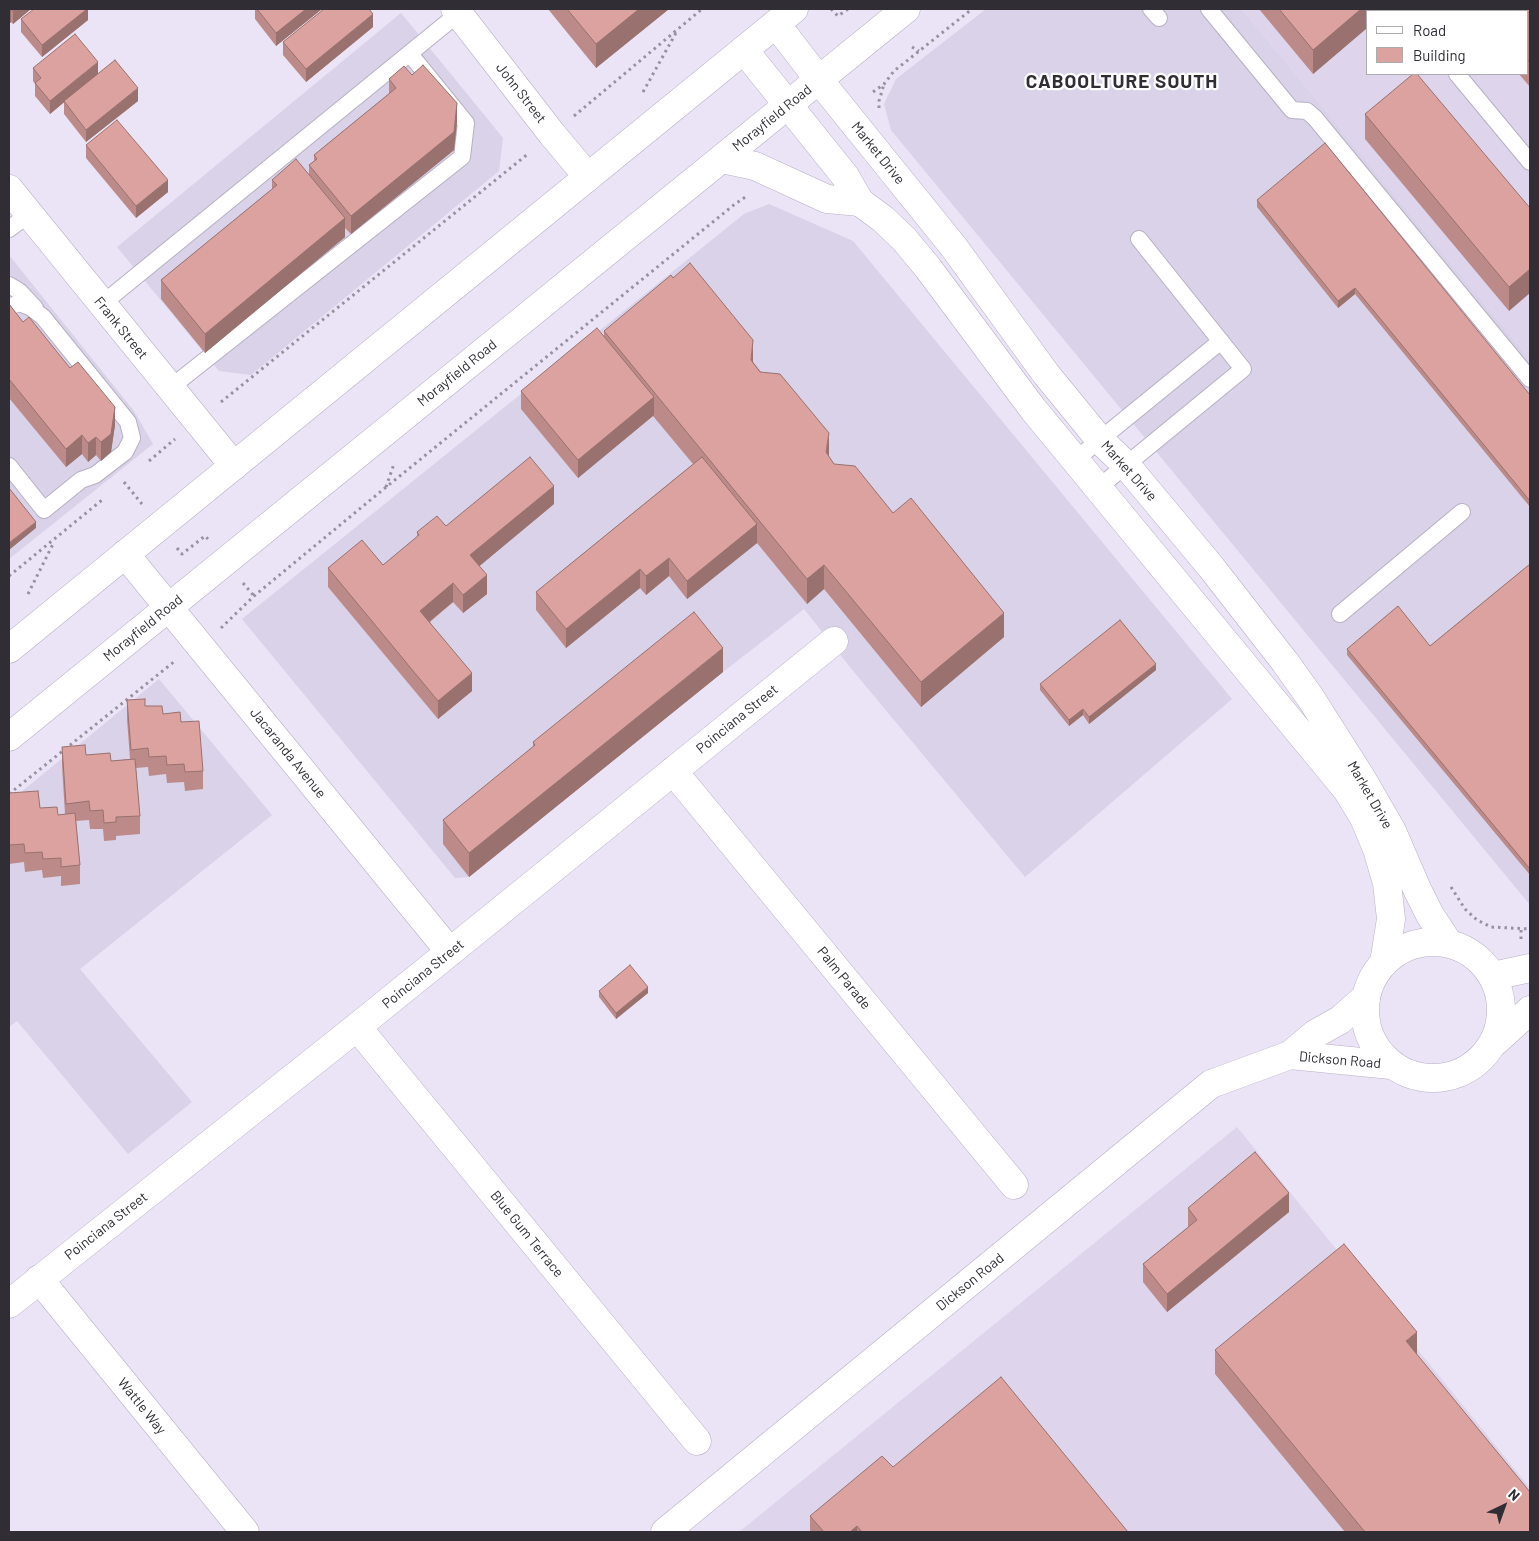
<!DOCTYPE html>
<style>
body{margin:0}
#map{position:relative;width:1539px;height:1541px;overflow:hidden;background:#ebe3f6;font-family:Barlow,sans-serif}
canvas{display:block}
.frame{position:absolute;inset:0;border:10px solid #302d34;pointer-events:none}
.legend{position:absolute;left:1366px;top:10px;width:162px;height:65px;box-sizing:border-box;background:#fff;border:1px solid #acabae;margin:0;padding:6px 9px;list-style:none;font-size:15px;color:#302d34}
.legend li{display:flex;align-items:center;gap:10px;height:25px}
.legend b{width:25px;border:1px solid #acabae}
.north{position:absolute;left:1479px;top:1481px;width:50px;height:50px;-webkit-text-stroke:4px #fff;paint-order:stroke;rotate:42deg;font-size:14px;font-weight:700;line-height:20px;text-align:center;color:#302d34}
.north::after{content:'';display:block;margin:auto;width:18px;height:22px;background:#302d34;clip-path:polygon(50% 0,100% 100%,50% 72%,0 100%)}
</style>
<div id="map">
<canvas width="1539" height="1541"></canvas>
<div class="frame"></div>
<ul class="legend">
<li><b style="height:6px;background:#fff"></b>Road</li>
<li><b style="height:14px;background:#dba29f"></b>Building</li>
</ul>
<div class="north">N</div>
</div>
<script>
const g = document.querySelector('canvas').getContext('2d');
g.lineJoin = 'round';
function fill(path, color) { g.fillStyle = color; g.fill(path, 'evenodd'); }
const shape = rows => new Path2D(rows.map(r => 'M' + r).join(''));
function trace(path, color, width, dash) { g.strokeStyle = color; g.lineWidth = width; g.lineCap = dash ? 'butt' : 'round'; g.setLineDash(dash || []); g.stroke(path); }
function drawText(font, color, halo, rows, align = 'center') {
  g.font = font + ' Barlow,sans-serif'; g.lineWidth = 4.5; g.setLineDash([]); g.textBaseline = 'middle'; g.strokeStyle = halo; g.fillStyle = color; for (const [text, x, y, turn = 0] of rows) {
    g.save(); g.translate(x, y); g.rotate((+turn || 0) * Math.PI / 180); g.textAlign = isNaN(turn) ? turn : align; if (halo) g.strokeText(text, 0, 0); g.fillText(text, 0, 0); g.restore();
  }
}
const commercial = shape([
 [986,9,1242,9,1530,359,1530,905,891,130,884,104,896,79],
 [401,13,503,138,499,171,251,375,219,371,117,247],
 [769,204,853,241,1232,699,1025,877,854,672,804,609,723,672,469,877,455,878,242,619,744,214],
 [9,255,134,411,153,444,9,559],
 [159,679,272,815,80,969,192,1102,128,1154,17,1021,9,1027,9,802]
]);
const built = shape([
 [1242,9,1530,9,1530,359],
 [1368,11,1528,11,1528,74,1368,74],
 [1237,1127,1530,1488,1530,1532,739,1532]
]);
const path = shape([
 [831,9,838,16,848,9],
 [912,47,919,51],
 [643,92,677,31],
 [873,92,884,84,894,71,972,9],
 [879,108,879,101,884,84],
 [574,116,702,9],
 [221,402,529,153],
 [149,461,175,439],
 [124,482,142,504],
 [386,487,394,464],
 [177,548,182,554,205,536,208,539],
 [9,576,102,500],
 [243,583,254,596],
 [28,594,54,542],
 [221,628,254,596,385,488,735,204,747,196],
 [9,794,175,661],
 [1451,887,1465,909,1477,920,1491,927,1530,929],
 [1521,930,1521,941]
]);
const service = shape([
 [1151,9,1159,18],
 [1209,9,1292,110,1307,111,1315,118,1530,379],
 [1404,9,1406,11],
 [1457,74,1530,162],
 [9,229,29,214],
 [9,285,19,291,35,308],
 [102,304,459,13],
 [9,307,19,303,30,307,43,317,128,422,132,438,125,452,95,475,81,480,44,510,9,466],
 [170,388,462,157,466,123,410,54],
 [1075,460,1221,341],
 [1098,488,1243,369,1139,239],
 [1340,614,1462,512]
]);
const minor = shape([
 [455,9,552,134,588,177],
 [9,189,234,466],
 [125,554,450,952],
 [673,771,1014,1185],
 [357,1027,697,1441],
 [1290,1055,1391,1065],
 [39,1279,245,1532],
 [9,1304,357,1027,834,641],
 [665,1532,1211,1084,1290,1055,1315,1034,1340,1020,1366,997]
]);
const tertiary = shape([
 [776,24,819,80,953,246,1046,374,1100,440,1126,465,1211,567,1285,662,1310,697,1362,779,1392,831,1417,889,1430,915,1447,941],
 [744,50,845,176,860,202,883,219,904,239,928,268,1033,409,1347,790,1364,818,1377,849,1387,883,1391,919,1384,963],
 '1365 1010a68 68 0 1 1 136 0a68 68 0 1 1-136 0Z',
 [1493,976,1530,968],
 [1495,1042,1530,1010]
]);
const primary = shape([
 [722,159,755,166,827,199,860,202],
 [9,649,794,9],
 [9,737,906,9]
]);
const wall = shape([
 [9,9,31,9,13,24,11,22,9,24],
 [88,9,88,20,42,57,21,32,21,19],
 [255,9,322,9,276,46,255,19],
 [548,9,669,9,596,68],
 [1259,9,1367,9,1367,28,1313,74],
 [1530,9,1530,87,1519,74,1528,74,1528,11],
 [373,27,306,82,283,55,283,42],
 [33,68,98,74,138,101,86,142,64,114,64,102,50,114,35,96,35,84,33,81],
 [412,75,457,122,454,150,351,234,345,228,345,237,205,353,161,299,161,280,272,189,272,180,309,174,309,165,314,161,314,155,389,94,389,79],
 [1365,114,1530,208,1509,311,1365,139],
 [86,145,168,192,136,218,86,158],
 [1257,200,1530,395,1530,507,1355,294,1338,308,1257,207],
 [673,278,753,362,834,464,893,513,1004,637,921,707,824,589,807,604,757,543,687,599,669,576,646,595,640,588,566,648,536,610,536,592,693,464,653,416,578,478,521,409,521,391,604,336,604,331],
 [9,304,23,322,115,425,111,452,101,461,96,455,88,462,82,454,66,467,9,398],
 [554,504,479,566,487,594,463,613,453,602,430,622,472,691,438,719,328,587,328,568,383,565,417,537,417,532],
 [1530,564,1530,875,1347,655,1347,649,1430,646],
 [1156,670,1089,724,1083,715,1069,726,1040,690,1040,684],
 [723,672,469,877,443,844,443,820,533,747,533,742],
 [127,700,145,706,181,722,203,771,203,789,185,791,184,782,167,783,166,774,149,776,148,767,136,768,140,816,140,834,116,836,116,840,104,841,103,829,90,829,89,820,76,821,80,865,80,884,61,886,61,876,43,878,42,870,25,872,24,862,9,864,9,793,40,808,58,815,65,814,62,766,62,747,86,755,111,761,130,759,127,719],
 [599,991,648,993,616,1019,599,997],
 [1188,1208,1289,1212,1167,1312,1143,1282,1143,1264,1188,1227],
 [1215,1350,1530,1532,1345,1532,1215,1374],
 [893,1467,1128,1532,810,1532,810,1516]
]);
const shadedWall = shape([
 [16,9,31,9,13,24,13,11],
 [87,9,88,9,88,20,42,57,42,45],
 [306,9,322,9,276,46,276,33],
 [639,9,669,9,596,68,596,44],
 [1361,9,1367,9,1367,28,1313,74,1313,50],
 [11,10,11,22,9,24,9,12],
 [373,14,373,27,306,82,306,69],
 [98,62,98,74,50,114,50,101],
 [138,88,138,101,86,142,86,130],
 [457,103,457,122,454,150,351,234,351,216],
 [168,180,168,192,136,218,136,206],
 [345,218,345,237,205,353,205,334],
 [1530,269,1530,293,1509,311,1509,287],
 [1355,288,1355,294,1338,308,1338,301],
 [753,340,753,364,751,360],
 [654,397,654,415,578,478,578,460],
 [115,407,115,425,111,452,101,461,101,442],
 [829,433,829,457,826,452],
 [82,435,82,454,66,467,66,449],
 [96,437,96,455,88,462,88,443],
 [554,486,554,504,470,574,470,555],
 [36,522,36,528,9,550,9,543],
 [757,524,757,543,687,599,687,581],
 [669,558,669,576,646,595,646,576],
 [824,565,824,589,807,604,807,579],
 [640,569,640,588,566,648,566,629],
 [487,575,487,594,463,613,463,595],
 [453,583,453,602,420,629,420,611],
 [1004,613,1004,637,921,707,921,682],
 [723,648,723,672,469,877,469,853],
 [1156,664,1156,670,1089,724,1089,717],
 [472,673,472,691,438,719,438,701],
 [1083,709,1083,715,1069,726,1069,720],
 [648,987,648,993,616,1019,616,1013],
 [1289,1193,1289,1212,1167,1312,1167,1294],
 [1417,1332,1417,1356,1406,1341],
 [857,1526,857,1532,850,1532]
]);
const building = shape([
 [9,9,16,9,13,11,11,10,9,12,9,9],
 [34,9,87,9,42,45,21,19,34,9],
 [257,9,306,9,276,33,257,9],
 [324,9,369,9,373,14,306,69,283,42,324,9],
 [567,9,639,9,596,44,567,9],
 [1279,9,1361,9,1313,50,1279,9],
 [1492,9,1530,9,1530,63,1528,60,1528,11,1489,11,1492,9],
 [75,34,98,62,50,101,35,83,41,78,33,68,75,34],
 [115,60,138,88,86,130,64,101,115,60],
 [423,65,457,103,454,132,351,216,309,165,317,159,314,155,396,88,389,79,404,66,412,75,423,65],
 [1413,74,1417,74,1530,208,1530,269,1509,287,1365,114,1413,74],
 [117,120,168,180,136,206,86,145,117,120],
 [1325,143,1530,395,1530,501,1355,288,1338,301,1257,200,1325,143],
 [296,159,345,218,205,334,161,280,277,185,272,180,296,159],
 [690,263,753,340,751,360,760,372,780,374,829,433,826,452,834,464,855,466,893,513,911,498,1004,613,921,682,824,565,807,579,604,331,671,275,673,278,690,263],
 [9,304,23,322,29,317,70,368,78,362,115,407,111,434,101,442,96,437,88,443,82,435,66,449,9,379,9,304],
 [597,328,654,397,578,460,521,391,597,328],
 [530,457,554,486,470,555,487,575,463,595,453,583,420,611,472,673,438,701,328,568,362,540,383,565,419,535,417,532,437,516,446,526,530,457],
 [702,457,757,524,687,581,669,558,646,576,640,569,566,629,536,592,702,457],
 [9,488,36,522,9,543,9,488],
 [1530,564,1530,869,1347,649,1398,606,1430,646,1530,564],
 [694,612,723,648,469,853,443,820,535,745,533,742,694,612],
 [1120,620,1156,664,1089,717,1083,709,1069,720,1040,684,1120,620],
 [145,699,145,706,162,706,163,714,180,712,181,722,199,721,203,771,185,772,184,764,167,765,166,756,149,757,148,748,131,750,127,700,145,699],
 [85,745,86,755,110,753,111,761,135,759,140,816,116,817,116,822,104,823,103,810,90,811,89,801,66,804,62,747,85,745],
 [38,791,40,808,57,807,58,815,75,813,80,865,61,867,61,858,43,859,42,852,25,853,24,844,9,845,9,793,38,791],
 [630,965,648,987,616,1013,599,991,630,965],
 [1255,1152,1289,1193,1167,1294,1143,1264,1197,1220,1188,1208,1255,1152],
 [1344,1244,1417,1332,1406,1341,1530,1492,1530,1532,1365,1532,1215,1350,1344,1244],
 [1001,1377,1128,1532,862,1532,857,1526,850,1532,824,1532,810,1516,882,1456,893,1467,1001,1377]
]);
const streetNames = [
 ["John Street",521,93,52],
 ["Morayfield Road",772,118,-39],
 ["Market Drive",878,153,51],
 ["Frank Street",121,328,51],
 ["Morayfield Road",457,373,-39],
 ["Market Drive",1129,471,48],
 ["Morayfield Road",143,628,-39],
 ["Poinciana Street",737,719,-39],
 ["Jacaranda Avenue",288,753,51],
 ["Market Drive",1370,795,60],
 ["Poinciana Street",423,974,-39],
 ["Palm Parade",844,978,51],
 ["Dickson Road",1340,1060,5],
 ["Poinciana Street",106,1226,-38],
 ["Blue Gum Terrace",527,1234,51],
 ["Dickson Road",970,1282,-39],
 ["Wattle Way",142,1406,51]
];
const districtNames = [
 ["CABOOLTURE SOUTH",1122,82]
];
fill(commercial, '#d9d2e8');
fill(built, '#ded4ec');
trace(service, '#b7b0c2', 18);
trace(minor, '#b7b0c2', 29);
trace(tertiary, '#b7b0c2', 29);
trace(primary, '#b7b0c2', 29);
trace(path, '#97919f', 3, [2.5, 4]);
trace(service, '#fff', 16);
trace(minor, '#fff', 28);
trace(tertiary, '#fff', 28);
trace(primary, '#fff', 28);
fill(wall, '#bc8b89');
fill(shadedWall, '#99716f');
fill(building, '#dba29f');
trace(building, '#99716f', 1);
drawText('14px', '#302d34', '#fff', streetNames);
g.letterSpacing = '1px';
drawText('bold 19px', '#302d34', '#fff', districtNames);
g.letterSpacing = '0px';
</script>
